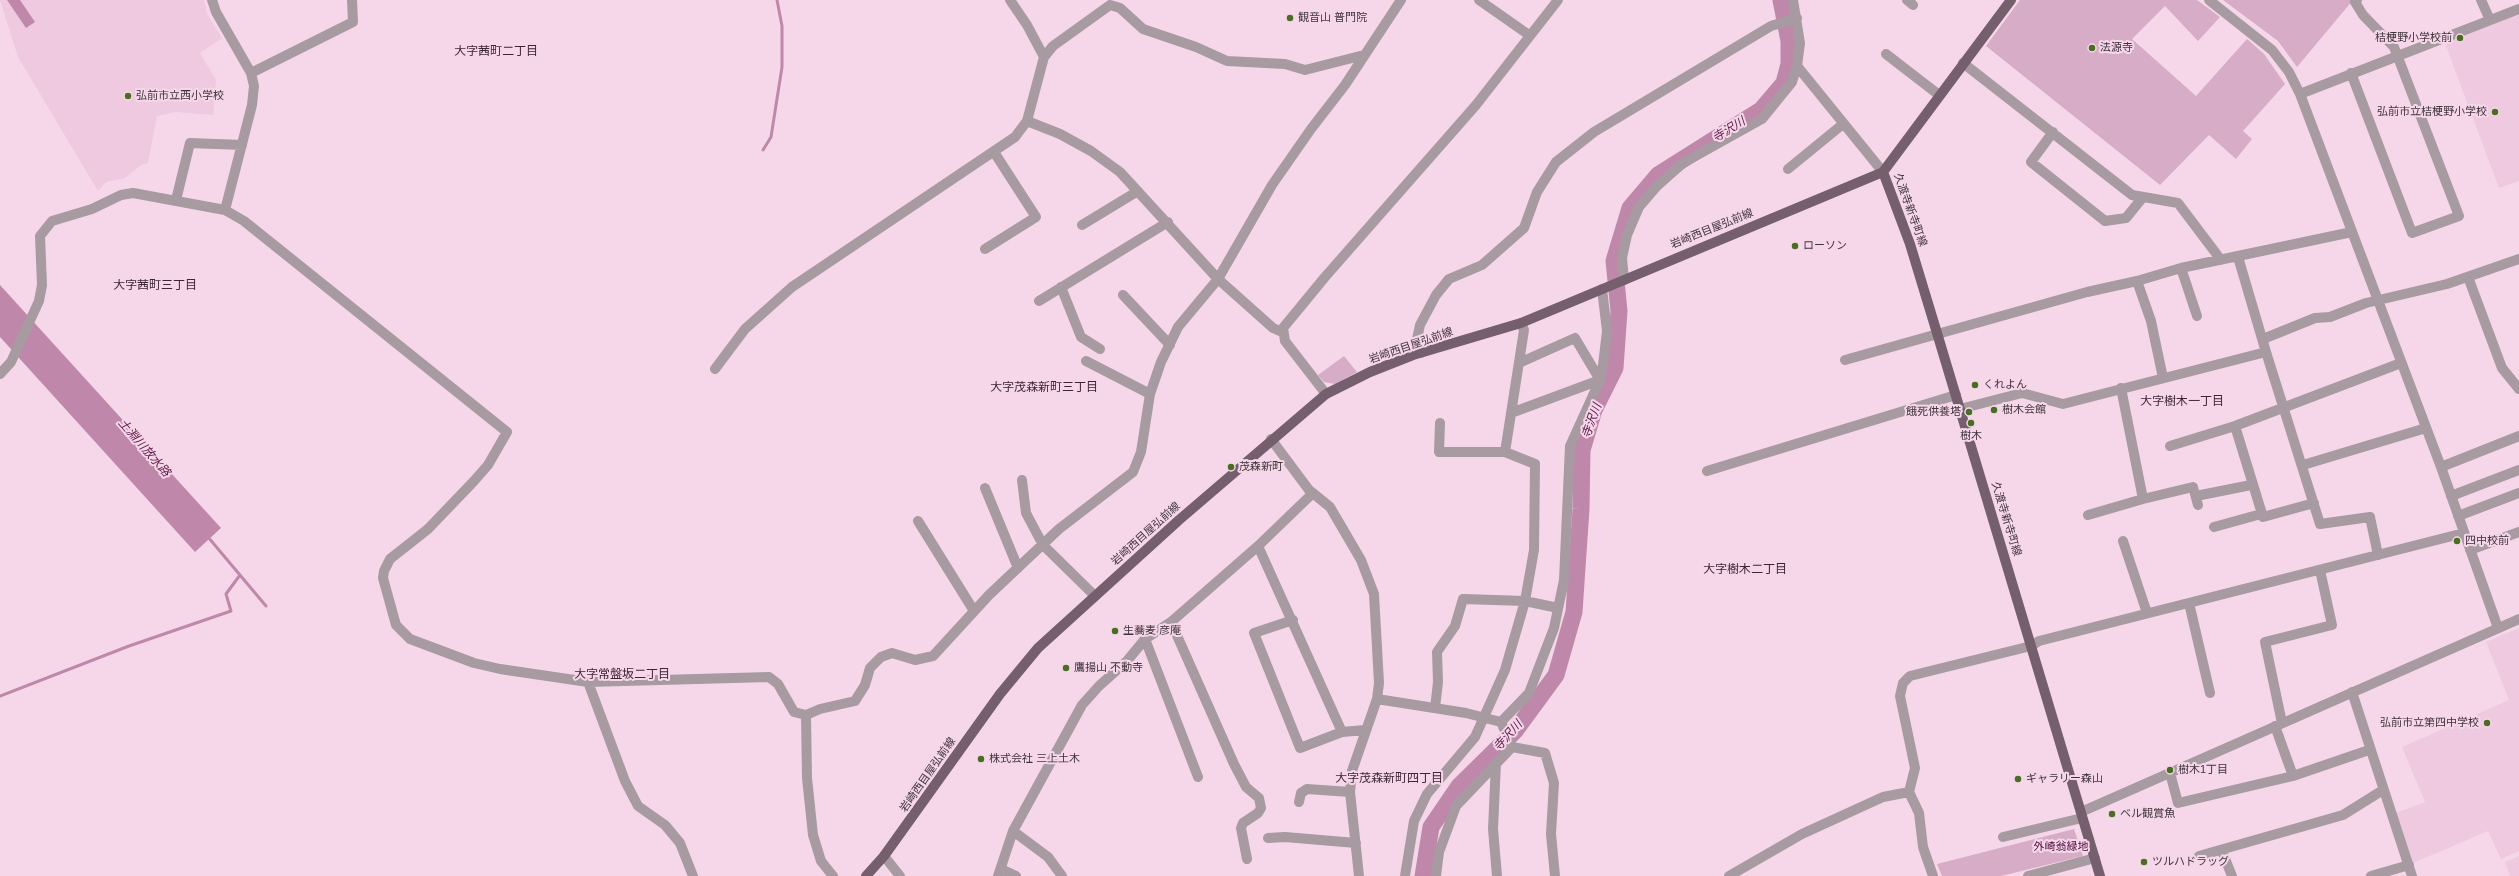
<!DOCTYPE html>
<meta charset="utf-8">
<style>
body{margin:0}
canvas{display:block;background:#f6d7e9}
</style>
<canvas width="2519" height="876"></canvas>
<script>
const g = document.querySelector('canvas').getContext('2d');
g.lineJoin = 'round';
function fill(path, color) { g.fillStyle = color; g.fill(path, 'evenodd'); }
const shape = rows => new Path2D(rows.map(r => 'M' + r).join(''));
function trace(path, color, width, dash) { g.strokeStyle = color; g.lineWidth = width; g.lineCap = dash ? 'butt' : 'round'; g.setLineDash(dash || []); g.stroke(path); }
function drawText(font, color, halo, rows, align = 'center') {
  g.font = font + ' Helvetica,"Noto Sans JP",sans-serif'; g.lineWidth = 4; g.setLineDash([]); g.textBaseline = 'middle'; g.strokeStyle = halo; g.fillStyle = color; for (const [text, x, y, turn = 0] of rows) {
    g.save(); g.translate(x, y); g.rotate((+turn || 0) * Math.PI / 180); g.textAlign = isNaN(turn) ? turn : align; if (halo) g.strokeText(text, 0, 0); g.fillText(text, 0, 0); g.restore();
  }
}
const built = shape([
 [0,0,204,0,207,14,222,38,200,53,216,80,213,115,176,112,157,116,148,163,141,165,125,178,106,182,98,191,18,57],
 [2519,14,2519,181,2499,188,2445,43],
 [2519,628,2519,851,2501,859,2488,831,2413,863,2396,813,2425,802,2402,747,2509,700,2486,642],
 [2519,856,2519,876,2510,876,2505,862]
]);
const green = shape([
 [2020,0,2197,0,2220,17,2198,41,2165,6,2132,39,2196,96,2247,39,2264,54,2285,84,2243,131,2252,139,2236,159,2209,135,2160,185,1986,46],
 [2223,0,2353,0,2297,67,2278,41],
 [1344,356,1357,372,1335,384,1324,382,1318,375],
 [2074,829,2083,856,2001,876,1942,876,1937,864]
]);
const water = shape([
 [7,0,20,0,35,22,26,28],
 [0,285,221,528,195,552,0,337]
]);
const stream = shape([
 [763,150,771,137,782,67,782,26,777,0],
 [208,537,266,606],
 [0,696,129,646,231,611,226,594,240,575]
]);
const river = shape([
 [1423,876,1431,827,1459,786,1515,731,1556,675,1574,612,1581,509,1582,450,1594,410,1615,368,1619,311,1614,261,1630,208,1658,175,1761,110,1784,83,1789,64,1789,41,1781,0]
]);
const minor = shape([
 [212,0,216,12,251,73,254,86,252,105,225,210],
 [1010,0,1027,25,1044,57],
 [1479,0,1529,35],
 [1907,0,1913,5],
 [2209,0,2272,50,2289,72,2300,94,2441,467,2498,628],
 [2481,0,2490,20],
 [1886,54,1939,95],
 [1963,63,2132,195,2178,203,2221,260],
 [1797,66,1883,172],
 [251,73,353,22,352,0],
 [2351,73,2412,233,2459,216,2394,47,2363,15,2355,2,2357,0],
 [2300,94,2519,9],
 [1027,121,1060,134,1091,151,1120,172,1218,279,1273,328,1282,332],
 [2053,132,2031,162,2105,221,2126,218,2143,197],
 [1788,169,1843,124],
 [176,200,190,143,242,145],
 [1082,225,1138,191],
 [985,249,1036,217,994,152],
 [2181,268,2197,316],
 [2468,277,2502,368,2519,389],
 [1624,280,1622,258,1627,235,1639,207,1657,186,1683,163,1762,119,1792,82,1797,66,1800,43,1793,0],
 [2137,281,2151,321,2163,378],
 [1061,287,1081,337,1100,349],
 [1123,295,1170,345],
 [1039,301,1168,222],
 [2263,339,2315,318,2330,317,2366,303,2447,284,2519,259],
 [2266,352,2320,524,2370,517,2378,555],
 [1421,353,1417,339,1420,325,1436,295,1449,279,1482,265,1524,228,1537,192,1556,162,1594,132,1771,26,1797,18],
 [1845,360,2087,292,2137,281,2181,268,2352,232],
 [1086,361,1150,394],
 [715,369,745,329,792,287,1015,137,1027,121,1044,57,1053,46,1110,5,1120,8,1143,29,1196,47,1227,61,1285,64,1305,70,1364,55],
 [0,374,11,362,39,301,42,285,40,236,52,221,92,209,121,195,133,193,225,210,244,221,507,432,488,465,474,481,428,529,390,559,384,571,383,578,396,625,410,639,474,663,500,669,588,682,625,781,638,806,665,825,680,843,693,876],
 [2121,388,2143,499,2193,487,2198,505],
 [1326,394,1285,341,1283,328,1325,277,1476,105,1558,0],
 [1960,409,2022,393,2063,404,2266,352,2238,257],
 [1511,413,1600,380,1575,338,1519,363],
 [1440,423,1439,452,1505,452],
 [1271,439,1309,490,1330,507,1361,560,1374,594,1379,683,1377,699,1352,771,1350,792,1359,876],
 [2170,446,2235,426],
 [2303,465,2426,428],
 [2441,467,2519,436],
 [1707,471,1956,395],
 [1022,480,1026,513,1043,545,1095,596],
 [985,488,1018,568],
 [2196,496,2251,485],
 [2451,496,2519,470],
 [2314,503,2263,517,2235,426,2401,363],
 [2088,515,2143,499],
 [2458,516,2519,493],
 [918,521,974,611],
 [2214,527,2261,514],
 [2123,541,2147,613],
 [1258,546,1342,732],
 [2470,550,2519,532],
 [2189,603,2210,693],
 [1293,620,1254,633,1300,748,1342,732,1365,730],
 [1171,622,1234,764,1246,787,1259,798,1261,808,1258,813,1243,823,1241,828,1247,859],
 [1145,639,1198,777],
 [588,682,769,677,778,684,794,712,806,715,820,709,855,701,865,685,870,668,881,657,892,653,915,660,933,656,989,595,1059,529,1133,472,1141,452,1150,394,1161,362,1178,327,1218,279,1272,185,1311,129,1345,85,1401,0],
 [2352,692,2412,876],
 [1377,699,1466,713,1501,722],
 [1435,708,1438,682,1437,652,1455,626,1463,599,1525,601,1558,608],
 [806,715,807,778,813,835,821,861,833,876],
 [1501,722,1529,693,1554,628,1564,580,1570,446,1600,380,1603,365,1607,331,1602,289],
 [1501,722,1512,747],
 [2282,723,2265,642,2332,625,2320,570],
 [2275,726,2293,776,2369,750],
 [1512,747,1545,753,1554,783,1551,834,1555,876],
 [1496,763,1493,829,1497,876],
 [2170,773,2178,803,2293,776],
 [1299,802,1301,793,1307,789,1350,792],
 [2081,812,2519,619],
 [1013,831,1048,857,1062,876],
 [2003,837,2082,818],
 [1268,838,1285,837,1356,843],
 [2222,851,2232,876],
 [884,856,900,876],
 [2199,856,2343,815,2383,790],
 [1001,869,1016,876],
 [998,876,1013,831,1082,705,1099,686,1127,661,1145,639,1171,622,1258,546,1313,493],
 [1405,876,1414,821,1427,794,1475,737,1505,670,1525,601,1534,550,1535,464,1505,452,1524,330,1521,323],
 [1436,876,1439,852,1456,806,1512,747],
 [1729,876,1802,834,1883,797,1909,792],
 [1933,876,1923,847,1919,813,1909,792,1915,768,1900,696,1903,683,1910,676,2031,646,2039,641,2464,533],
 [2028,876,2095,858],
 [2371,876,2409,865]
]);
const major = shape([
 [1883,172,1910,244,1937,333,2100,876],
 [866,876,884,856,1000,694,1038,648,1179,520,1326,394,1370,372,1413,355,1521,323,1883,172,2011,0]
]);
const markers = [
 [1290,18,4,"#4b6c23"],
 [2460,38,4,"#4b6c23"],
 [2092,48,4,"#4b6c23"],
 [128,96,4,"#4b6c23"],
 [2495,112,4,"#4b6c23"],
 [1795,246,4,"#4b6c23"],
 [1975,385,4,"#4b6c23"],
 [1994,410,4,"#4b6c23"],
 [1969,412,4,"#4b6c23"],
 [1971,423,4,"#4b6c23"],
 [1231,467,4,"#4b6c23"],
 [2457,541,4,"#4b6c23"],
 [1115,631,4,"#4b6c23"],
 [1066,668,4,"#4b6c23"],
 [2487,723,4,"#4b6c23"],
 [981,759,4,"#4b6c23"],
 [2170,770,4,"#4b6c23"],
 [2018,779,4,"#4b6c23"],
 [2112,814,4,"#4b6c23"],
 [2144,862,4,"#4b6c23"]
];
const poiNames = [
 ["観音山 普門院",1298,18],
 ["桔梗野小学校前",2452,38,"right"],
 ["法源寺",2100,48],
 ["弘前市立西小学校",136,96],
 ["弘前市立桔梗野小学校",2487,112,"right"],
 ["ローソン",1803,246],
 ["くれよん",1983,385],
 ["樹木会館",2002,410],
 ["餓死供養塔",1961,412,"right"],
 ["樹木",1971,436,"center"],
 ["茂森新町",1239,467],
 ["四中校前",2465,541],
 ["生蕎麦 彦庵",1123,631],
 ["鷹揚山 不動寺",1074,668],
 ["弘前市立第四中学校",2479,723,"right"],
 ["株式会社 三上土木",989,759],
 ["樹木1丁目",2178,770],
 ["ギャラリー森山",2026,779],
 ["ベル観賞魚",2120,814],
 ["ツルハドラッグ",2152,862]
];
const streetNames = [
 ["久渡寺新寺町線",1910,210,70],
 ["岩崎西目屋弘前線",1712,229,-22],
 ["岩崎西目屋弘前線",1411,346,-19],
 ["久渡寺新寺町線",2006,519,73],
 ["岩崎西目屋弘前線",1146,534,-42],
 ["岩崎西目屋弘前線",928,775,-55]
];
const parkNames = [
 ["外崎翁緑地",2061,847]
];
const neighbourhoodNames = [
 ["大字茜町二丁目",496,52],
 ["大字茜町三丁目",155,286],
 ["大字茂森新町三丁目",1044,388],
 ["大字樹木一丁目",2182,402],
 ["大字樹木二丁目",1745,570],
 ["大字常盤坂二丁目",622,675],
 ["大字茂森新町四丁目",1389,779]
];
const waterNames = [
 ["寺沢川",1729,130,-32],
 ["寺沢川",1592,421,-70],
 ["土淵川放水路",144,448,49],
 ["寺沢川",1508,736,-48]
];
fill(built, '#eec9df');
fill(green, '#d7acc6');
fill(water, '#bf88aa');
trace(stream, '#bf88aa', 3);
trace(river, '#bf88aa', 17);
trace(minor, '#a79aa1', 10);
trace(major, '#755f6c', 10);
for (const [x, y, r, color] of markers) { const dot = new Path2D(); dot.arc(x, y, r, 0, 2 * Math.PI); g.fillStyle = color; g.fill(dot); trace(dot, '#f6d7e9', 1.5); }
drawText('11px', '#40343b', '#f6d7e9', poiNames, 'left');
drawText('11px', '#40343b', '#f6d7e9', streetNames);
drawText('11px', '#4c0a3b', '#f6d7e9', parkNames);
drawText('12px', '#3d2634', '#f6d7e9', neighbourhoodNames);
drawText('italic 12px', '#5d1b4a', '#f6d7e9', waterNames);
</script>
